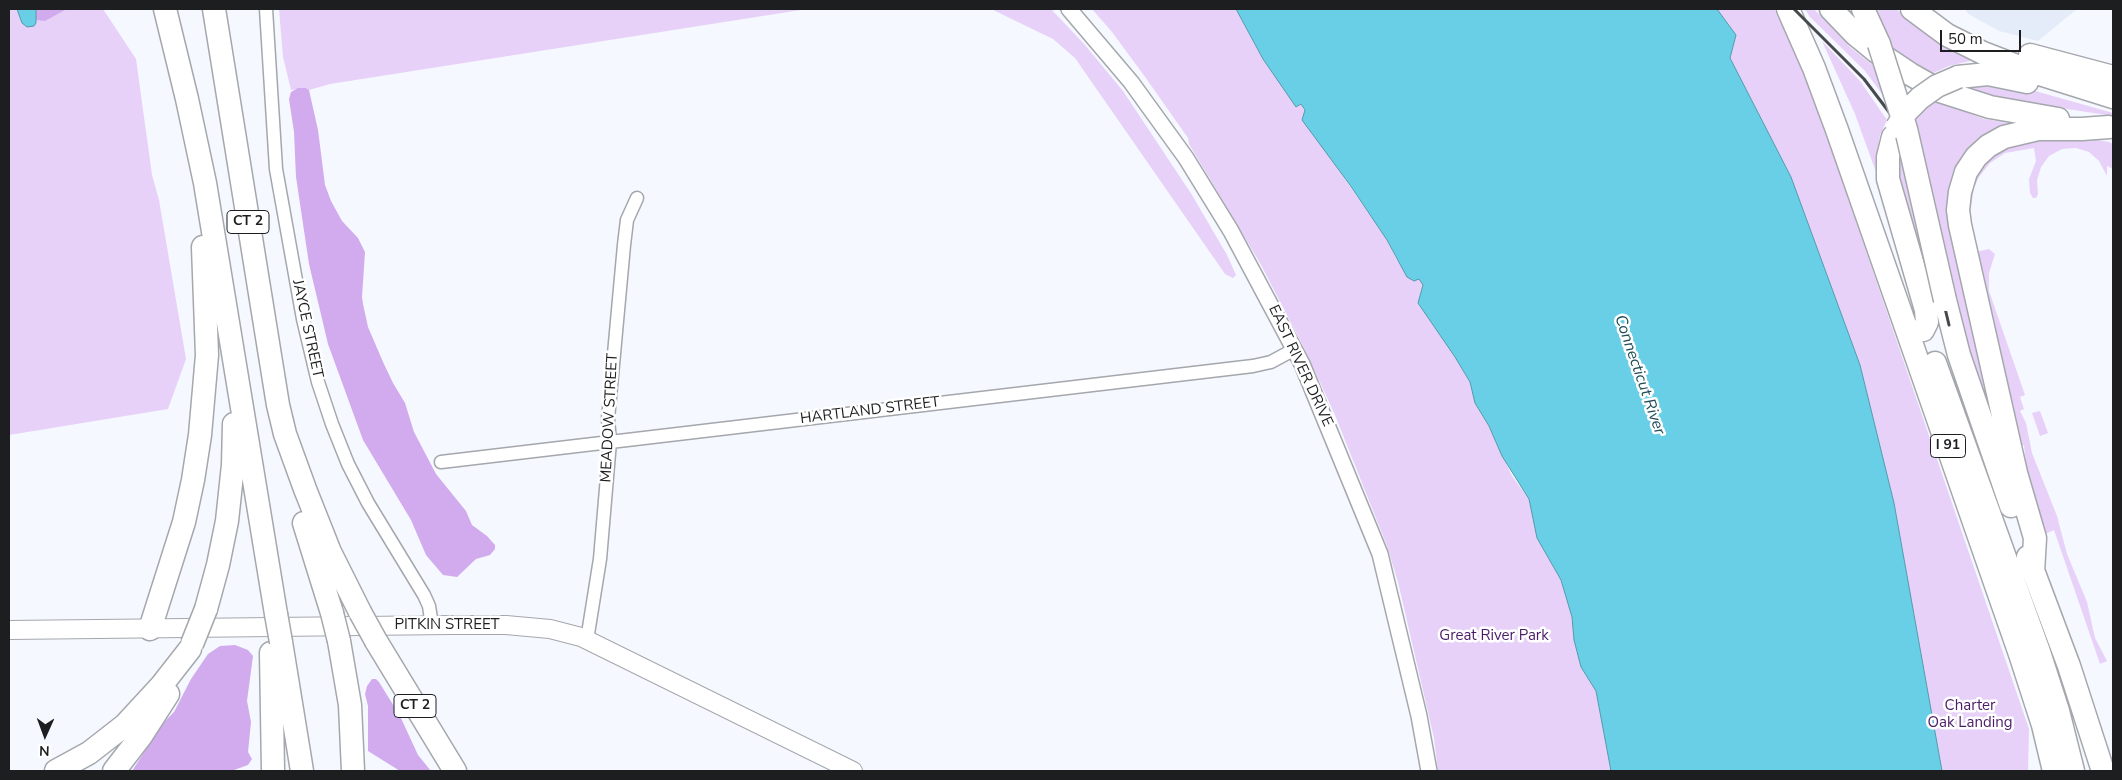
<!DOCTYPE html>
<style>
body{margin:0}
#map{position:relative;width:2122px;height:780px;overflow:hidden;background:#f5f8fe;font-family:"Nunito Sans",sans-serif}
canvas{display:block}
.frame{position:absolute;inset:0;border:10px solid #1d1e20;pointer-events:none}
.north{position:absolute;left:20px;top:710px;width:50px;height:50px;-webkit-text-stroke:4px #fff;paint-order:stroke;rotate:182deg;font-size:14px;font-weight:700;line-height:20px;text-align:center;color:#1d1e20}
.north::after{content:'';display:block;margin:auto;width:18px;height:22px;background:#1d1e20;clip-path:polygon(50% 0,100% 100%,50% 72%,0 100%)}
.scale{position:absolute;left:1940px;top:30px;width:81px;height:22px;box-sizing:border-box;border:2px solid #1d1e20;border-top:0;padding-left:6px;font-size:15px;line-height:18px;white-space:nowrap;color:#1d1e20;-webkit-text-stroke:4px #fff;paint-order:stroke}
</style>
<div id="map">
<canvas width="2122" height="780"></canvas>
<div class="frame"></div>
<div class="north">N</div>
<div class="scale">50 m</div>
</div>
<script>
const g = document.querySelector('canvas').getContext('2d');
g.lineJoin = 'round';
function fill(path, color) { g.fillStyle = color; g.fill(path, 'evenodd'); }
const shape = rows => new Path2D(rows.map(r => 'M' + r).join(''));
function trace(path, color, width, dash) { g.strokeStyle = color; g.lineWidth = width; g.lineCap = dash ? 'butt' : 'round'; g.setLineDash(dash || []); g.stroke(path); }
function drawText(font, color, halo, rows, align = 'center') {
  g.font = font + ' "Nunito Sans",sans-serif'; g.lineWidth = 5; g.setLineDash([]); g.textBaseline = 'middle'; g.strokeStyle = halo; g.fillStyle = color; for (const [text, x, y, turn = 0] of rows) {
    g.save(); g.translate(x, y); g.rotate((+turn || 0) * Math.PI / 180); g.textAlign = isNaN(turn) ? turn : align; if (halo) g.strokeText(text, 0, 0); g.fillText(text, 0, 0); g.restore();
  }
}
const built = shape([
 [1964,9,2077,9,2038,41,1999,31,1970,15]
]);
const green = shape([
 [9,9,103,9,136,59,152,175,159,200,186,359,168,409,9,435],
 [279,9,807,9,330,84,309,90,306,88,291,90,283,57],
 [991,9,1051,9,1085,45,1123,91,1192,195,1227,255,1236,275,1233,278,1225,274,1075,58,1053,39],
 [1092,9,1236,9,1263,59,1297,107,1301,104,1327,153,1387,240,1397,260,1419,279,1423,285,1418,303,1455,357,1470,382,1475,403,1489,426,1512,476,1529,499,1537,538,1561,580,1572,617,1574,640,1581,667,1596,691,1611,771,1438,771,1434,738,1398,582,1387,546,1335,415,1305,350,1260,263,1189,144,1188,138,1143,74,1112,32],
 [1717,9,1774,9,1796,53,1831,139,1836,163,2029,729,2028,771,1942,771,1894,503,1860,365,1791,177,1730,58,1736,35],
 [1805,9,1814,9,1851,48,1875,67,1885,98,1865,71,1810,17],
 [1877,9,1896,9,1932,37,1970,59,1970,61,1949,66,1931,74,1895,53],
 [1822,41,1860,81,1887,120,1880,135,1877,151,1877,162,1879,171,1876,172,1855,114],
 [2014,85,2113,113,2113,116,2015,101,1957,86],
 [1931,99,1984,119,2014,124,1959,170,1990,407,1971,356,1914,115],
 [2020,139,2092,139,2109,142,2113,144,2113,169,2107,166,2107,176,2099,161,2089,152,2076,148,2062,149,2049,156,2041,167,2037,180,2038,194,2036,198,2033,198,2030,193,2029,179,2036,161,2034,148,2005,153,1990,163,1979,177,1974,188,1969,218,1967,191,1979,165],
 [1898,146,1933,303,1900,203],
 [1989,249,1995,254,1989,273,1989,291,2025,395,2020,397,2024,409,2020,411,2026,423,2032,453,2057,516,2067,554,2087,602,2095,638,2107,661,2100,664,2054,530,2043,535,2027,476,2024,445,2019,446,1976,252],
 [2040,411,2048,433,2040,436,2032,413]
]);
const forest = shape([
 [36,9,76,9,65,10,45,21,36,20],
 [298,88,306,88,309,90,318,130,325,185,331,201,342,221,358,238,365,252,362,297,363,304,368,327,383,362,393,383,405,403,414,432,436,474,466,511,472,525,487,536,495,545,495,549,490,555,476,559,457,577,443,575,426,555,411,520,363,440,328,344,309,264,296,177,294,132,289,99,291,92],
 [235,645,248,650,253,656,247,701,251,722,248,752,252,759,248,765,234,770,132,771,163,723,174,712,191,679,208,654,220,646],
 [372,679,376,679,379,682,400,716,418,755,431,771,400,771,368,751,368,706,365,694,367,686]
]);
const water = shape([
 [17,9,36,9,36,23,34,26,27,27,22,23,17,9],
 [1236,9,1717,9,1736,35,1730,58,1791,177,1860,365,1894,503,1942,771,1611,771,1596,691,1581,667,1574,640,1572,617,1561,580,1537,538,1529,499,1502,456,1489,426,1475,403,1470,382,1455,357,1418,303,1423,285,1419,279,1414,281,1407,277,1387,240,1350,185,1302,120,1305,110,1301,104,1296,107,1263,59,1236,9]
]);
const minor = shape([
 [266,9,276,169,303,319,318,382,332,424,348,464,368,503,424,595,429,606,432,625],
 [441,462,1253,366,1271,362,1295,349],
 [587,640,600,559,610,442,608,419,624,245,627,220,637,198]
]);
const tertiary = shape([
 [1069,9,1131,82,1186,158,1231,231,1302,364,1380,554,1419,716,1429,771]
]);
const secondary = shape([
 [9,630,450,625,506,625,550,629,581,637,853,771]
]);
const motorway = shape([
 [165,9,187,99,205,183,276,614],
 [214,9,278,405,285,434,305,489,330,552,360,612],
 [1788,9,1814,68,1837,130,2020,654,2043,725,2054,771],
 [1831,9,1855,34,1877,52,1910,74,1940,91,1990,107,2058,119],
 [1863,9,1879,44],
 [1912,9,1947,35,1983,53,2027,70,2113,97],
 [2030,55,2113,77],
 [1958,77,1988,74,2027,82],
 [1893,137,1888,157,1888,179,1926,310,1927,322,1923,330],
 [1945,300,1959,355,2011,506],
 [1935,363,2038,649,2058,711,2073,771],
 [304,523,332,613],
 [2028,557,2069,666,2103,771],
 [2033,572,2035,538,2016,473,1960,225,1958,210,1960,192,1966,172,1976,157,1988,146,2004,137,2038,129,2082,129,2109,127],
 [206,609,218,565,227,521,233,465,234,424],
 [150,629,184,522,193,480,200,435,207,355,203,247],
 [339,641,350,705,353,771],
 [376,641,455,771],
 [281,642,302,771],
 [271,653,273,771],
 [56,771,89,753,125,725,161,686,190,649],
 [114,771,141,736,168,694]
]);
const rail = shape([
 [1794,9,1864,79,1892,116,1901,134,1908,153,1949,325]
]);
const motorwayBridge = shape([
 [1879,44,1906,129,1945,300],
 [1897,127,1907,111,1920,98,1937,86,1958,77],
 [360,612,376,641],
 [332,613,339,641],
 [276,614,281,642],
 [192,644,206,609]
]);
const shields = [
 [248,222,42],
 [1948,446,35],
 [415,706,42]
];
const shieldNames = [
 ["CT 2",248,222],
 ["I 91",1948,446],
 ["CT 2",415,706]
];
const streetNames = [
 ["JAYCE STREET",307,329,78],
 ["EAST RIVER DRIVE",1300,366,65],
 ["HARTLAND STREET",870,411,-7],
 ["MEADOW STREET",610,418,-87],
 ["PITKIN STREET",447,625]
];
const parkNames = [
 ["Great River Park",1494,636],
 ["Charter",1970,706],
 ["Oak Landing",1970,723]
];
const waterNames = [
 ["Connecticut River",1639,375,71]
];
fill(built, '#e5ecf9');
fill(green, '#e7d1f9');
fill(forest, '#d1abed');
fill(water, '#69cfe6');
trace(water, '#529aab', 1);
trace(minor, '#a4a7ac', 15);
trace(tertiary, '#a4a7ac', 18);
trace(secondary, '#a4a7ac', 20);
trace(motorway, '#a4a7ac', 25);
trace(minor, '#fff', 12);
trace(tertiary, '#fff', 15);
trace(secondary, '#fff', 18);
trace(motorway, '#fff', 22);
trace(rail, '#47494c', 3);
trace(motorwayBridge, '#a4a7ac', 25, []);
trace(motorwayBridge, '#fff', 22);
for (const [x, y, w] of shields) { const box = new Path2D(); box.roundRect(x - w / 2, y - 11.5, w, 23, 4); g.fillStyle = '#fff'; g.fill(box); trace(box, '#1d1e20', 1); }
drawText('bold 14px', '#1d1e20', null, shieldNames);
drawText('15px', '#1d1e20', '#fff', streetNames);
drawText('15px', '#4b1b67', '#fff', parkNames);
drawText('italic 16px', '#214e58', '#fff', waterNames);
</script>
